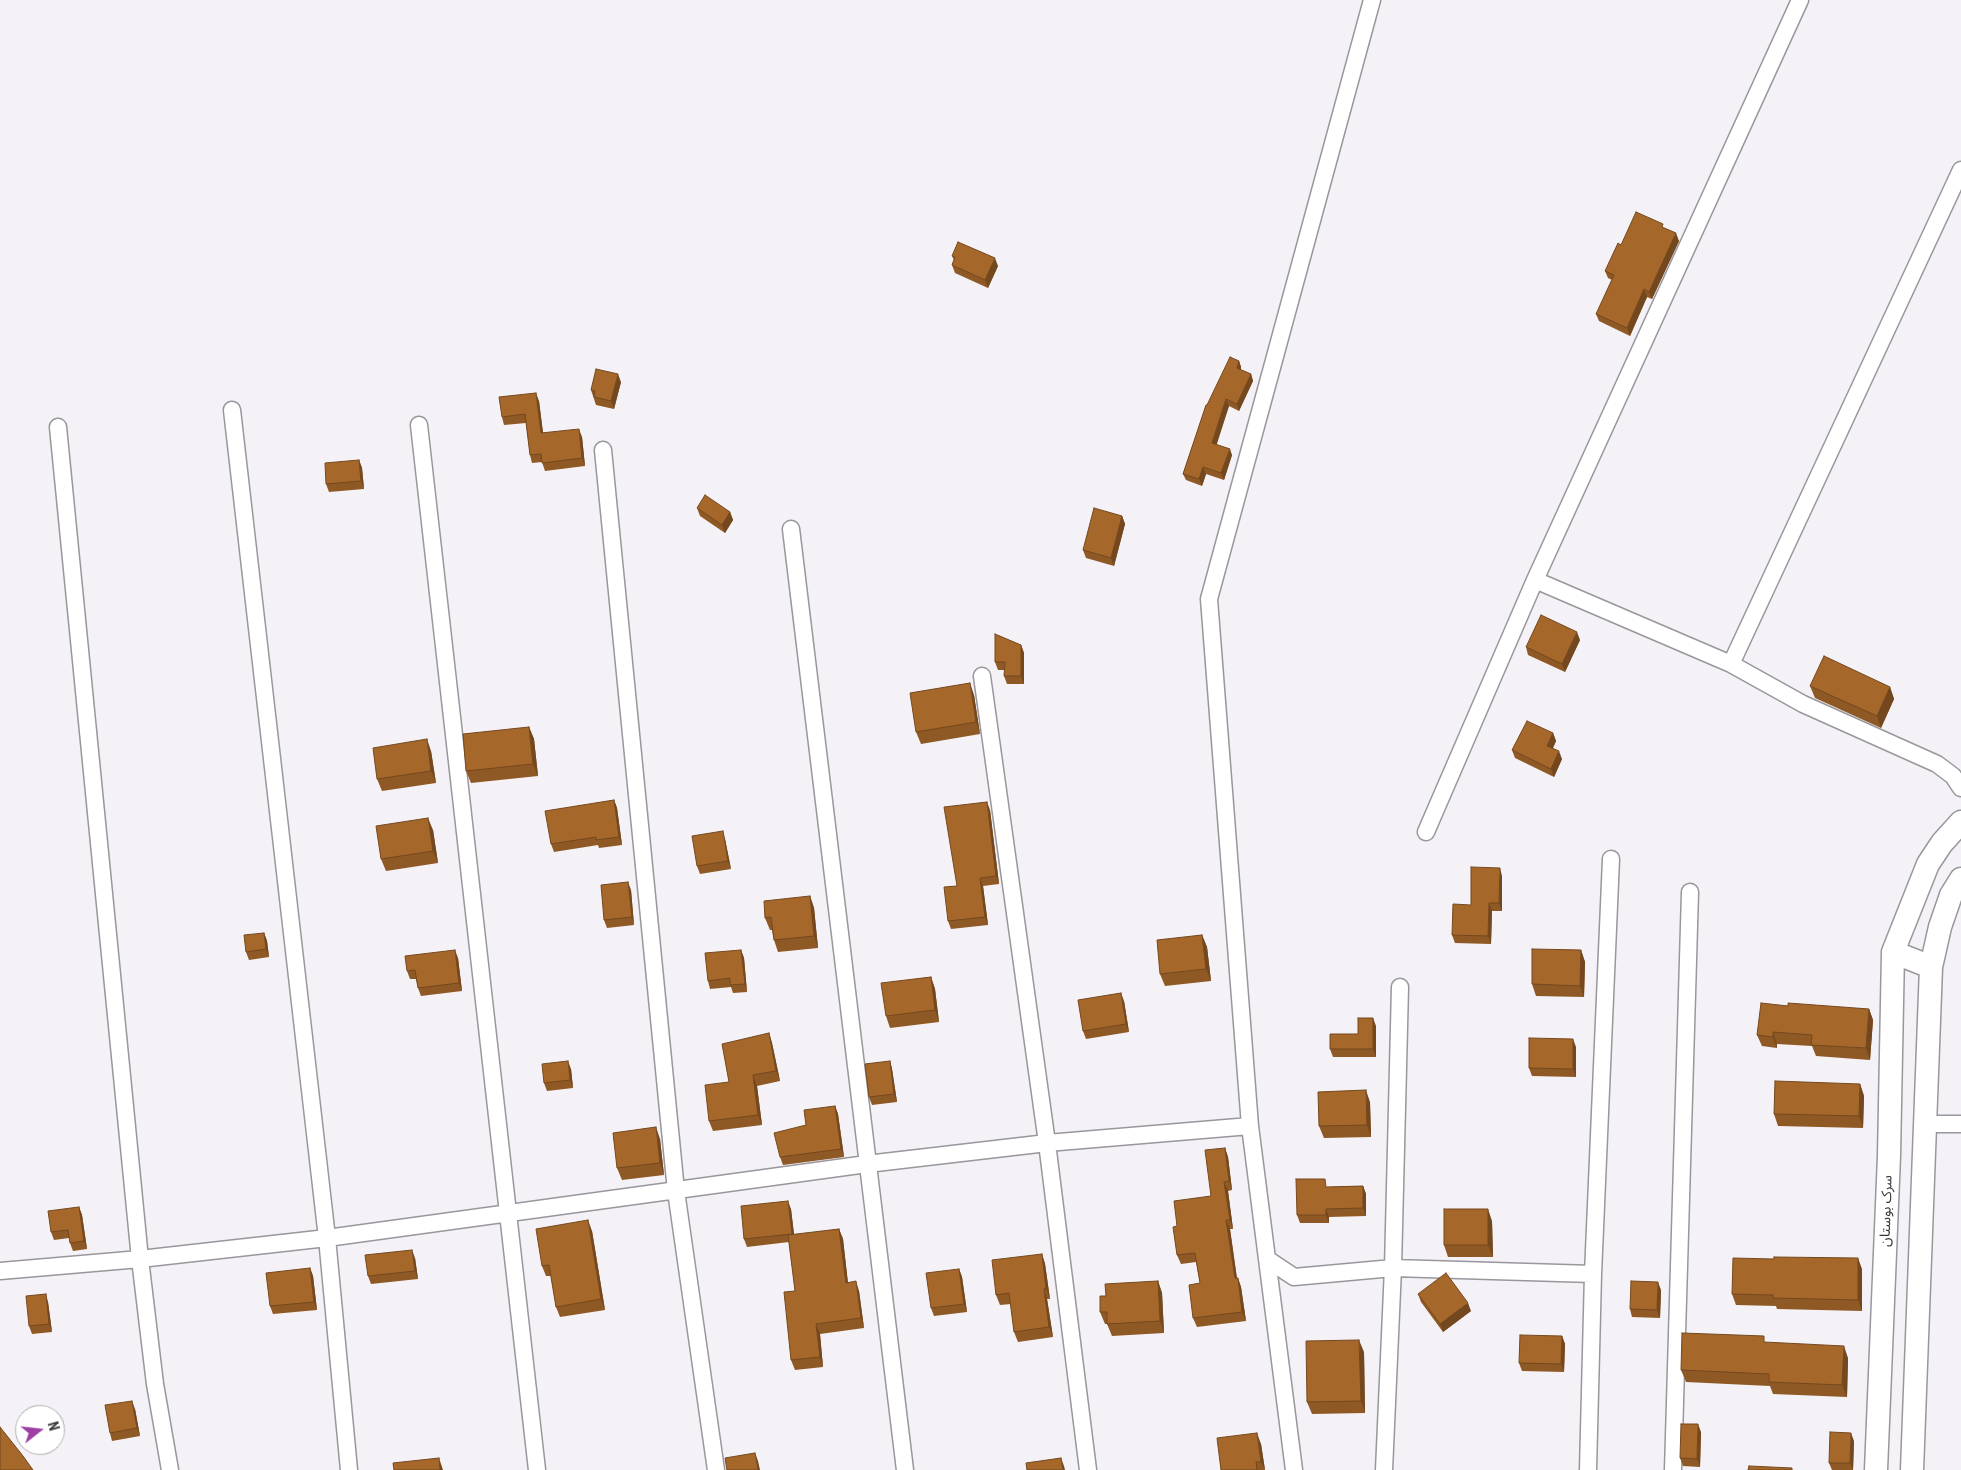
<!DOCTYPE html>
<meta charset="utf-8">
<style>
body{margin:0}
#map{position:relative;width:1961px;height:1470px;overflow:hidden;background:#f4f1f7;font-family:"Roboto Condensed",sans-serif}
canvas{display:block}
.north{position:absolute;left:15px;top:1405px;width:50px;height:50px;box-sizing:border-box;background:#fff;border:1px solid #afafb0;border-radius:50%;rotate:74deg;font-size:14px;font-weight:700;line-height:20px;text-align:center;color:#383739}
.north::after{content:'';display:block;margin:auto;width:18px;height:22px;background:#9f3fa6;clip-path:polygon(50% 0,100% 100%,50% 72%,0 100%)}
</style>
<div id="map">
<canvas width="1961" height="1470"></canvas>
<div class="north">N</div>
</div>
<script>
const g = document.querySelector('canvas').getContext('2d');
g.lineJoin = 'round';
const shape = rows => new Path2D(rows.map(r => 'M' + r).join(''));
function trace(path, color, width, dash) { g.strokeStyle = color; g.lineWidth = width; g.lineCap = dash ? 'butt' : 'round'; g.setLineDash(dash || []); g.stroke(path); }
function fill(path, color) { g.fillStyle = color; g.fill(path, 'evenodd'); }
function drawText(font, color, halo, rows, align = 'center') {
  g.font = font + ' "Roboto Condensed","Noto Sans Arabic",sans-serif'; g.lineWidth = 5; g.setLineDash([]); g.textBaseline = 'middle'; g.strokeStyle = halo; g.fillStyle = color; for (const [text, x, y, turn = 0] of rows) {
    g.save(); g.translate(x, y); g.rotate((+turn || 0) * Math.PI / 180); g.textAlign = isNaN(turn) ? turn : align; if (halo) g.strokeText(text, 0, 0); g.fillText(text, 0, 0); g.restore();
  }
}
const street = shape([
 [232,410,327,1238,349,1470],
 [419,425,537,1470],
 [58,427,140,1259,155,1384,170,1470],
 [603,450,676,1191,716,1470],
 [791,529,905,1470],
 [1535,580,1731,664,1803,704,1937,764,1953,776,1961,788],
 [1731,664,1961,170],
 [982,676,1047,1143,1088,1470],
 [1426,832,1535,580,1800,0],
 [1925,1124,1961,1124],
 [1267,1259,1294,1277,1393,1268,1593,1274],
 [0,1271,140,1259,327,1238,867,1164,1047,1143,1250,1126],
 [1294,1470,1250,1126,1209,599,1372,0],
 [1384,1470,1393,1268,1400,987],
 [1588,1470,1593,1274,1611,859],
 [1673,1470,1690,892]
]);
const secondary = shape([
 [1893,952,1931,967],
 [1876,1470,1889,1156,1893,952,1928,864,1942,843,1961,822],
 [1912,1470,1931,967,1940,927,1951,895,1961,879]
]);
const wall = shape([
 [1665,228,1679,241,1652,299,1647,297,1630,336,1599,321,1596,314,1612,280,1608,278,1605,271,1621,245],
 [952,256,998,266,988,288,955,273,952,265,954,260],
 [1239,361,1241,367,1241,370,1251,374,1253,381,1239,411,1229,406,1216,444,1232,455,1224,480,1206,474,1202,486,1186,480,1183,474,1207,405],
 [621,382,614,409,596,405,591,390],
 [539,401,543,433,582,437,585,466,545,471,542,462,532,463,530,455,526,423,504,425,502,417],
 [359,460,362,468,364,489,329,492,326,484],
 [697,508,730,512,733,520,725,533,700,516],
 [1122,516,1125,524,1114,566,1086,558,1083,550],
 [1580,640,1565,672,1528,655,1526,647],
 [1021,645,1024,653,1024,684,1007,684,1004,676,1005,670,998,670,995,662],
 [1810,686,1890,687,1894,699,1881,728,1815,698],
 [974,695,980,734,921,744,916,732],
 [529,727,534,739,538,776,471,783,466,771],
 [1553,733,1556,741,1553,748,1562,759,1554,777,1515,758,1512,750],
 [431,751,436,783,382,791,377,779],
 [614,800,617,808,622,845,599,848,598,845,554,852,551,844],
 [990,810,999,884,983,886,988,925,951,929,948,921,957,886],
 [433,830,438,863,386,871,381,859],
 [725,839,731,869,700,874,697,866],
 [1502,876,1502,911,1492,911,1491,944,1455,943,1452,935,1471,905],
 [631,890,634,925,607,928,604,920],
 [810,896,814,908,818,948,778,952,774,940,772,930,770,930,765,918],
 [264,933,267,941,269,957,249,960,246,952],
 [1202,935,1207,947,1211,981,1165,986,1160,974],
 [741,950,744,958,747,992,733,993,731,987,710,989,708,981],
 [1581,950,1585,962,1584,997,1536,996,1532,984],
 [458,958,462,991,421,996,418,988,416,979,410,979,407,971],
 [931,977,935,989,939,1022,890,1028,886,1016],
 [1124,1001,1129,1032,1086,1039,1083,1031],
 [1788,1006,1869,1009,1873,1020,1870,1060,1816,1056,1812,1046,1777,1044,1777,1048,1762,1046,1757,1035],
 [1376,1026,1376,1057,1333,1057,1330,1049,1358,1034],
 [769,1033,772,1043,780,1081,757,1086,762,1125,713,1131,709,1121,729,1082],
 [1576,1047,1576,1077,1532,1076,1529,1068],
 [890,1061,892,1069,897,1102,872,1105,869,1097],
 [571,1069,573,1088,547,1091,544,1083],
 [1860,1084,1864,1096,1863,1128,1778,1126,1774,1114],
 [1370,1102,1371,1137,1324,1138,1319,1126],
 [835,1106,838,1114,844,1157,783,1165,780,1157,806,1125],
 [660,1139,664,1175,622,1180,617,1168],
 [1225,1148,1228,1157,1232,1190,1228,1191,1233,1229,1230,1229,1237,1278,1238,1278,1241,1287,1246,1321,1197,1327,1193,1318,1200,1283,1196,1262,1181,1264,1177,1255,1177,1226,1211,1196],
 [1363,1186,1366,1194,1366,1216,1329,1217,1329,1223,1300,1223,1297,1215,1328,1187],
 [79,1207,82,1215,87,1249,73,1251,70,1243,69,1238,54,1240,51,1232],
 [791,1209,794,1235,839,1229,843,1239,848,1283,859,1291,864,1328,820,1334,823,1367,795,1370,791,1360,795,1291,789,1242,747,1247,744,1239],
 [1492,1221,1493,1257,1448,1257,1444,1245],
 [592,1231,605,1310,560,1317,556,1307,551,1276,546,1276,542,1266],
 [1042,1254,1045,1264,1050,1299,1047,1299,1053,1337,1018,1342,1014,1332,1011,1304,1000,1305,996,1295],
 [415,1258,418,1279,371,1284,368,1276],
 [310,1268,313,1276,317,1310,273,1314,270,1306],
 [959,1269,962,1277,967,1312,934,1316,931,1308],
 [1862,1269,1862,1311,1777,1309,1776,1306,1736,1305,1732,1294],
 [1158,1281,1162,1293,1164,1333,1112,1336,1107,1324,1105,1324,1100,1312,1106,1296],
 [1661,1290,1660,1318,1632,1317,1630,1309],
 [1418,1294,1471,1311,1443,1332,1421,1302],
 [48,1302,52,1332,32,1334,29,1326],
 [1562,1336,1565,1344,1564,1372,1522,1371,1519,1363],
 [1767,1343,1848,1358,1847,1397,1773,1394,1770,1386,1686,1382,1681,1370],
 [1364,1352,1365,1413,1312,1414,1307,1402],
 [135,1409,140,1436,112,1441,110,1433],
 [1701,1432,1700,1467,1683,1466,1680,1458],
 [1854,1441,1853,1470,1832,1470,1829,1463],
 [1261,1444,1265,1470,1221,1470]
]);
const shadedWall = shape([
 [1676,233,1679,241,1652,299,1649,292],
 [995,258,998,266,988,288,985,280],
 [1644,289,1647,297,1630,336,1627,328],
 [1239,361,1241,367,1239,374,1237,368],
 [618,374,621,382,614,409,611,401],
 [1251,374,1253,381,1239,411,1237,404],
 [536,393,539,401,544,441,541,433],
 [1226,399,1229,406,1215,450,1212,443],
 [579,429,582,437,585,466,582,458],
 [1230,449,1232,455,1224,480,1221,473],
 [359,460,362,468,364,489,361,481],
 [1203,467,1206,474,1202,486,1199,479],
 [730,512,733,520,725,533,722,525],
 [1122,516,1125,524,1114,566,1111,558],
 [1577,632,1580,640,1565,672,1562,664],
 [1021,645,1024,653,1024,684,1021,676],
 [970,683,974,695,980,734,976,722],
 [1890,687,1894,699,1881,728,1877,716],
 [529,727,534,739,538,776,533,764],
 [1553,733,1556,741,1550,754,1547,746],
 [427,739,431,751,436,783,431,771],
 [1559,751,1562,759,1554,777,1551,769],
 [614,800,617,808,622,845,619,837],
 [987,802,990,810,999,884,996,876],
 [428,818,433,830,438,863,433,851],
 [723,831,725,839,731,869,728,861],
 [1500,868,1502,876,1502,911,1499,903],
 [980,878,983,886,988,925,985,917],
 [628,882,631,890,634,925,632,917],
 [810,896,814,908,818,948,814,936],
 [1489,903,1492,911,1491,944,1488,936],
 [264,933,267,941,269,957,266,949],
 [1202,935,1207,947,1211,981,1206,969],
 [455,950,458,958,462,991,459,983],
 [741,950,744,958,747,992,745,984],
 [1581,950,1585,962,1584,997,1580,986],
 [931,977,935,989,939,1022,935,1010],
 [1121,993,1124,1001,1129,1032,1126,1024],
 [1869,1009,1873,1020,1870,1060,1866,1048],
 [1373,1018,1376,1026,1376,1057,1373,1049],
 [1773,1032,1777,1044,1777,1048,1773,1037],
 [769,1033,772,1043,780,1081,776,1071],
 [1573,1039,1576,1047,1576,1077,1573,1069],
 [568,1061,571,1069,573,1088,570,1080],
 [890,1061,892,1069,897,1102,894,1094],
 [753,1075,757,1086,762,1125,758,1115],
 [1860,1084,1864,1096,1863,1128,1859,1116],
 [1366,1090,1370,1102,1371,1137,1367,1125],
 [835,1106,838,1114,844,1157,841,1149],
 [656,1127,660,1139,664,1175,660,1163],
 [1225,1148,1228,1157,1232,1190,1229,1181],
 [1224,1182,1228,1191,1233,1229,1230,1220],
 [1363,1186,1366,1194,1366,1216,1363,1208],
 [788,1201,791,1209,795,1242,792,1234],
 [79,1207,82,1215,87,1249,84,1241],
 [1326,1209,1329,1217,1329,1223,1326,1215],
 [1488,1209,1492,1221,1493,1257,1488,1245],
 [588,1220,592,1231,605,1310,601,1299],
 [1226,1220,1230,1229,1238,1287,1235,1278],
 [839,1229,843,1239,849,1293,846,1283],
 [412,1250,415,1258,418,1279,415,1271],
 [1042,1254,1045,1264,1050,1299,1046,1288],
 [1858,1258,1862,1269,1862,1311,1858,1300],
 [310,1268,313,1276,317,1310,314,1302],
 [959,1269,962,1277,967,1312,964,1304],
 [1238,1278,1241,1287,1246,1321,1242,1312],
 [856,1281,859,1291,864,1328,861,1318],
 [1158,1281,1162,1293,1164,1333,1160,1321],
 [1658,1282,1661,1290,1660,1318,1657,1310],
 [1044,1289,1047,1299,1053,1337,1049,1327],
 [46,1294,48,1302,52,1332,49,1324],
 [1468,1303,1471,1311,1443,1332,1440,1324],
 [816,1324,820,1334,823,1367,820,1357],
 [1562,1336,1565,1344,1564,1372,1561,1364],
 [1359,1340,1364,1352,1365,1413,1361,1401],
 [1844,1346,1848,1358,1847,1397,1842,1385],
 [132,1401,135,1409,140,1436,137,1428],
 [1698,1424,1701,1432,1700,1467,1697,1459],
 [1257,1433,1261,1444,1265,1470,1261,1462],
 [1851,1433,1854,1441,1853,1470,1850,1463],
 [755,1453,758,1461,760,1470,758,1470],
 [439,1458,443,1470,440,1470],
 [1061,1458,1064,1466,1065,1470,1063,1470]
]);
const building = shape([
 [1636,212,1663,224,1662,227,1676,233,1649,292,1644,289,1627,328,1596,314,1614,275,1605,271,1618,243,1621,245,1636,212],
 [958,242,995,258,985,280,952,265,955,257,952,256,958,242],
 [1230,357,1239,361,1237,368,1251,374,1237,404,1226,399,1212,443,1230,449,1221,473,1203,467,1199,479,1183,474,1206,405,1207,405,1230,357],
 [596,369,618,374,611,401,594,397,595,391,591,390,596,369],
 [536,393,541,433,579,429,582,458,542,463,541,454,530,455,525,414,502,417,499,397,536,393],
 [359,460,361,481,326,484,325,463,359,460],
 [705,495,730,512,722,525,697,508,705,495],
 [1094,508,1122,516,1111,558,1083,550,1094,508],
 [1541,615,1577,632,1562,664,1526,647,1541,615],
 [995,634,1021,645,1021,676,1004,676,1005,662,995,662,995,634],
 [1824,656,1890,687,1877,716,1810,686,1824,656],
 [970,683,976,722,916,732,910,693,970,683],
 [1527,721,1553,733,1547,746,1559,751,1551,769,1512,750,1527,721],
 [529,727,533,764,466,771,463,734,529,727],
 [427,739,431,771,377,779,373,748,427,739],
 [614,800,619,837,596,840,596,837,551,844,545,811,614,800],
 [987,802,996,876,980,878,985,917,948,921,944,887,957,886,944,807,987,802],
 [428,818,433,851,381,859,376,826,428,818],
 [723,831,728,861,697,866,692,836,723,831],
 [1471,867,1500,868,1499,903,1489,903,1488,936,1452,935,1453,904,1471,905,1471,867],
 [628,882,632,917,604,920,601,885,628,882],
 [810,896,814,936,774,940,771,917,765,918,764,901,810,896],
 [264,933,266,949,246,952,244,935,264,933],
 [1202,935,1206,969,1160,974,1157,940,1202,935],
 [1532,949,1581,950,1580,986,1532,984,1532,949],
 [455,950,459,983,418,988,415,970,407,971,405,956,455,950],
 [741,950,745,984,730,985,730,978,708,981,705,953,741,950],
 [931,977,935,1010,886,1016,881,983,931,977],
 [1121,993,1126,1024,1083,1031,1078,1000,1121,993],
 [1761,1003,1788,1006,1788,1003,1869,1009,1866,1048,1811,1045,1812,1035,1773,1032,1773,1037,1757,1035,1761,1003],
 [1358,1018,1373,1018,1373,1049,1330,1049,1330,1034,1358,1034,1358,1018],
 [769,1033,776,1071,753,1075,758,1115,709,1121,705,1085,729,1082,722,1044,769,1033],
 [1529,1038,1573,1039,1573,1069,1529,1068,1529,1038],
 [568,1061,570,1080,544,1083,542,1064,568,1061],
 [890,1061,894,1094,869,1097,865,1064,890,1061],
 [1775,1081,1860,1084,1859,1116,1774,1114,1775,1081],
 [1366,1090,1367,1125,1319,1126,1318,1092,1366,1090],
 [835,1106,841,1149,780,1157,774,1133,806,1125,804,1110,835,1106],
 [656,1127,660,1163,617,1168,613,1133,656,1127],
 [1225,1148,1229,1181,1224,1182,1230,1220,1226,1220,1235,1278,1238,1278,1242,1312,1193,1318,1189,1285,1200,1283,1195,1253,1177,1255,1173,1227,1177,1226,1174,1201,1211,1196,1205,1150,1225,1148],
 [1296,1179,1325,1179,1326,1187,1363,1186,1363,1208,1326,1209,1326,1215,1297,1215,1296,1179],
 [788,1201,792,1234,744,1239,741,1206,788,1201],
 [79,1207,84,1241,70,1243,68,1230,51,1232,48,1211,79,1207],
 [1444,1209,1488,1209,1488,1245,1444,1245,1444,1209],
 [588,1220,601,1299,556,1307,549,1265,542,1266,536,1229,588,1220],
 [839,1229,846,1283,856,1281,861,1318,816,1324,820,1357,791,1360,784,1292,795,1291,788,1235,839,1229],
 [412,1250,415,1271,368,1276,365,1255,412,1250],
 [1042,1254,1046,1288,1044,1289,1049,1327,1014,1332,1009,1293,996,1295,992,1260,1042,1254],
 [1774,1257,1858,1258,1858,1300,1773,1298,1773,1295,1732,1294,1733,1258,1774,1259,1774,1257],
 [310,1268,314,1302,270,1306,266,1273,310,1268],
 [959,1269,964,1304,931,1308,926,1273,959,1269],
 [1446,1273,1468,1303,1440,1324,1418,1294,1446,1273],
 [1158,1281,1160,1321,1107,1324,1107,1312,1100,1312,1100,1296,1106,1296,1105,1284,1158,1281],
 [1631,1281,1658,1282,1657,1310,1630,1309,1631,1281],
 [46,1294,49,1324,29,1326,26,1296,46,1294],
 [1682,1333,1764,1336,1764,1342,1844,1346,1842,1385,1769,1382,1769,1374,1681,1370,1682,1333],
 [1520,1335,1562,1336,1561,1364,1519,1363,1520,1335],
 [1359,1340,1361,1401,1307,1402,1306,1341,1359,1340],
 [132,1401,137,1428,110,1433,105,1405,132,1401],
 [1681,1424,1698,1424,1697,1459,1680,1458,1681,1424],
 [0,1427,23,1456,33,1470,0,1470,0,1427],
 [1830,1432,1851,1433,1850,1463,1829,1463,1830,1432],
 [1257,1433,1261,1462,1256,1462,1257,1470,1221,1470,1217,1438,1257,1433],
 [755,1453,758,1470,727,1470,725,1458,755,1453],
 [439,1458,440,1470,394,1470,393,1463,439,1458],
 [1061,1458,1063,1470,1027,1470,1026,1463,1061,1458],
 [1749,1466,1792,1468,1792,1470,1748,1470,1749,1466]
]);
const streetNames = [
 ["سرک بوستان",1887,1211,-88]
];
trace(street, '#99969c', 19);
trace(secondary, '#99969c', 25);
trace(street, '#fff', 16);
trace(secondary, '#fff', 22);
fill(wall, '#8f5925');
fill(shadedWall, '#74481e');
fill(building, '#a6672b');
trace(building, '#74481e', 1);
drawText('14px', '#383739', '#fff', streetNames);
</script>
